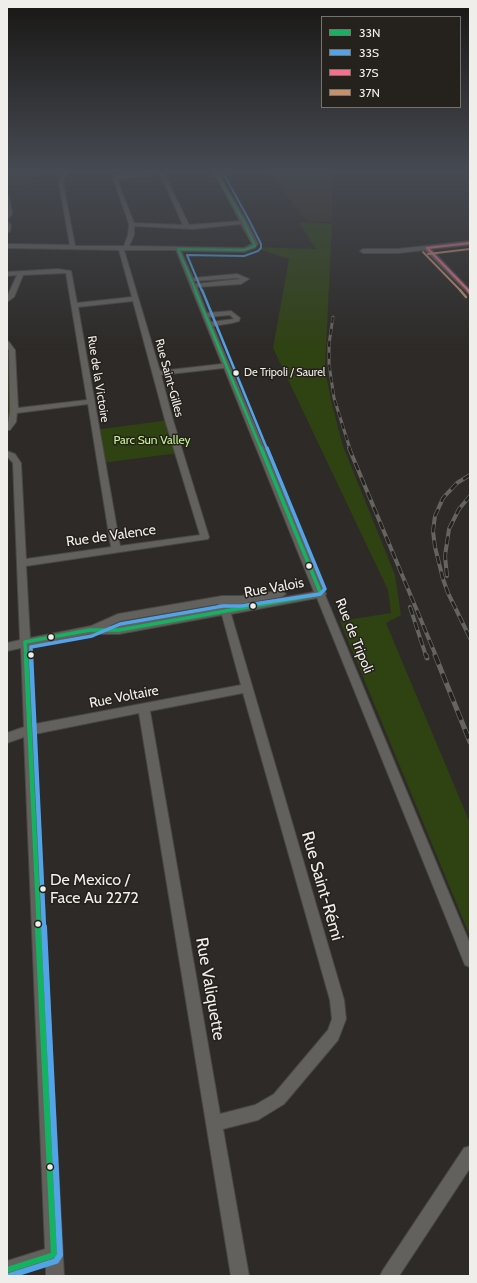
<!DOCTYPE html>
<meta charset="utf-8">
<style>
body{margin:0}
#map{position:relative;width:477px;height:1283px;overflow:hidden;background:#2d2a27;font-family:Cabin,sans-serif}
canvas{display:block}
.frame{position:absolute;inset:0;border:8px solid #f0eeea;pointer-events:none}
.legend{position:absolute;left:321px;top:16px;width:140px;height:92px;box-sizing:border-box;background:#25211c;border:1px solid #76736e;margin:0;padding:5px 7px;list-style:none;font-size:12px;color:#f0eeea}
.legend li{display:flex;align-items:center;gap:8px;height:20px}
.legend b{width:20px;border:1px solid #76736e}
</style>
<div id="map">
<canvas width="477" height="1283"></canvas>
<div class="frame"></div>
<ul class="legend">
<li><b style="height:5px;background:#13b361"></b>33N</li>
<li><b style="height:5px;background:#53a3e8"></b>33S</li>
<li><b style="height:5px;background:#fb6d88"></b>37S</li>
<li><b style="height:5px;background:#c7916a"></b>37N</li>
</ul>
</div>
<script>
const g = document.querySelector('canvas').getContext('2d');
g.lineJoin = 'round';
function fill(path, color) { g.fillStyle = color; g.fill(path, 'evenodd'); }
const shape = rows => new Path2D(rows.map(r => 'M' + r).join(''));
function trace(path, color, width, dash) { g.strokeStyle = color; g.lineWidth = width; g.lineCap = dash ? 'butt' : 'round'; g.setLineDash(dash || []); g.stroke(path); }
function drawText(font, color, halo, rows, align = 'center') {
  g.font = font + ' Cabin,sans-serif'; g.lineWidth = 3; g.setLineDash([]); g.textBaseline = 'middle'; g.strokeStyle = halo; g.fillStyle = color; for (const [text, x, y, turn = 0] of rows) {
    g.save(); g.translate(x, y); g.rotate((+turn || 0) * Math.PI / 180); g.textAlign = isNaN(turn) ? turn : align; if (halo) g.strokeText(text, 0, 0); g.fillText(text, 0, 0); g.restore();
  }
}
const commercial = shape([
 [7,171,61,171,60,174,31,177,30,184,7,186],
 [268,171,332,171,332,222,306,221]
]);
const green = shape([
 [309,222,332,224,325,368,331,400,343,446,395,575,401,615,386,623,470,823,470,936,340,621,391,613,388,590,273,348,289,259,253,247,316,249,299,223],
 [7,343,12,350,12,422,7,428],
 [169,420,179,453,101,463,95,430]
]);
const minor = shape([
 [65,171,69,171,64,178,63,183,75,246,124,246,128,235,129,224,113,178,119,175,163,171,189,225,240,221,213,171,217,171,247,222,258,244,255,248,244,252,181,251,193,278,237,274,249,279,241,284,197,287,207,313,231,311,240,318,239,321,232,323,213,326,326,594,325,595,470,944,470,967,465,965,317,598,231,614,344,1000,346,1019,338,1040,284,1104,258,1120,223,1129,249,1276,231,1276,139,713,35,734,64,1276,46,1276,46,1266,15,1276,7,1276,7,1261,45,1249,24,737,7,743,7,733,24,727,21,648,7,651,7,643,20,640,13,463,7,456,7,451,15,454,21,463,26,559,111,547,88,404,17,413,16,422,10,430,7,430,10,411,9,350,7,348,7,341,9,342,15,350,18,408,87,400,66,273,23,275,14,297,7,302,7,297,17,275,7,276,7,272,58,269,71,271,77,303,132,297,119,250,7,248,7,244,70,245,59,183,60,178,65,171],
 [160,173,183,225,134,223,117,179,160,173],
 [241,224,252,244,244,248,129,246,134,235,134,226,193,229,241,224],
 [124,250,176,250,222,364,160,371,124,250],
 [237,278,241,279,195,284,194,281,237,278],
 [133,301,165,420,200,535,120,546,78,307,133,301],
 [230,315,234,319,211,322,209,317,230,315],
 [224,368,314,592,229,607,228,604,240,604,281,597,286,594,281,591,240,596,222,596,118,614,91,626,30,638,26,566,208,539,209,537,173,420,161,375,224,368],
 [218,604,220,608,119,626,109,626,120,621,218,604],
 [222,615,241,685,35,724,31,646,90,634,119,634,222,615],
 [243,693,330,1000,332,1019,328,1030,274,1094,255,1105,220,1114,150,711,243,693],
 [7,195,9,196,12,214,7,220,7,195],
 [7,220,11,225,10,231,7,233,7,220],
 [470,241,470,245,431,249,470,290,470,295,425,250,398,253,363,253,360,251,363,249,398,249,470,241],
 [470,1146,470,1168,399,1276,380,1276,383,1270,464,1148,470,1146]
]);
const railFar2 = shape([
 [333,317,329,344,329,364,334,398,350,449]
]);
const railFar1 = shape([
 [349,448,436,656],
 [470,475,457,483,443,498,435,516,433,531,435,547,443,579,448,593,470,638],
 [447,576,445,556,449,529,459,509,470,496],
 [410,607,426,656]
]);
const rail = shape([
 [426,655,427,658],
 [435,655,470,742]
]);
const bus1Far4 = shape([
 [196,291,178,249,244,250,255,246,244,222,215,171]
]);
const bus1Far3 = shape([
 [195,290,261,449]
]);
const bus1Far2 = shape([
 [26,656,25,642,90,630,119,630,321,594,261,448]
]);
const bus1Far1 = shape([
 [26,655,39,928]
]);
const bus1 = shape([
 [7,1270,54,1255,38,927]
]);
const bus2Far4 = shape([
 [202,291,187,255,244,256,258,251,261,248,261,244,249,220,222,171]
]);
const bus2Far3 = shape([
 [202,290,267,449]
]);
const bus2Far2 = shape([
 [31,656,31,647,92,636,120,624,223,606,241,606,320,594,325,589,267,448]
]);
const bus2Far1 = shape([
 [31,655,44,928]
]);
const bus2 = shape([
 [9,1276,56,1261,60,1255,44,927]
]);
const bus3Far1 = shape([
 [427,248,469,291],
 [427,248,470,243]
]);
const bus3 = shape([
 [468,290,470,293]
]);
const bus4Far1 = shape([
 [423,252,461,291],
 [428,254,470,249]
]);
const bus4 = shape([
 [460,290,466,297]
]);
const markers = [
 [236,373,3.5,"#f0eeea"],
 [309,566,3.5,"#f0eeea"],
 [253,606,3.5,"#f0eeea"],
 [51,637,3.5,"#f0eeea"],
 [31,655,3.5,"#f0eeea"],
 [43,889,3.5,"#f0eeea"],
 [38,924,3.5,"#f0eeea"],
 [50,1167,3.5,"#f0eeea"]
];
const farBusnames = [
 ["De Tripoli / Saurel",244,373]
];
const farStreetnames = [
 ["Rue Saint-Gilles",169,378,75],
 ["Rue de la Victoire",98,379,81]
];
const farParknames = [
 ["Parc Sun Valley",152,440]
];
const streetNames = [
 ["Rue de Valence",111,536,-8],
 ["Rue Valois",274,588,-10],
 ["Rue de Tripoli",354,636,68],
 ["Rue Voltaire",124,697,-11]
];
const nearBusnames = [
 ["De Mexico /",50,880],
 ["Face Au 2272",50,898]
];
const nearStreetnames = [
 ["Rue Saint-Rémi",322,886,74],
 ["Rue Valiquette",210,989,80]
];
fill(commercial, '#383122');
fill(green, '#2f4212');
trace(minor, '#494744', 2);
fill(minor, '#63615e');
trace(railFar2, '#656461', 3);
trace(railFar1, '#656461', 4);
trace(rail, '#656461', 5);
trace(railFar2, '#25211c', 2, [6]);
trace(railFar1, '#25211c', 2.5, [8]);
trace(rail, '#25211c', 3.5, [10]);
trace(bus1Far4, '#13b361', 2);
trace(bus1Far3, '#13b361', 2.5);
trace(bus1Far2, '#13b361', 3.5);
trace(bus1Far1, '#13b361', 4.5);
trace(bus1, '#13b361', 6);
trace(bus2Far4, '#53a3e8', 2);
trace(bus2Far3, '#53a3e8', 2.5);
trace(bus2Far2, '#53a3e8', 3.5);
trace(bus2Far1, '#53a3e8', 4.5);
trace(bus2, '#53a3e8', 6);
trace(bus3Far1, '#fb6d88', 2);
trace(bus3, '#fb6d88', 2.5);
trace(bus4Far1, '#c7916a', 2);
trace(bus4, '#c7916a', 2.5);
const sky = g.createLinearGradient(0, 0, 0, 350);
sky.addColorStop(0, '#191715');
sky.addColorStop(0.49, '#464a52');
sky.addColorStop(1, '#464a5200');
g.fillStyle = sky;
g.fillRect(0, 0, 477, 350);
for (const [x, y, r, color] of markers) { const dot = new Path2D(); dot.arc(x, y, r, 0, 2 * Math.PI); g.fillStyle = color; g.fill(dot); trace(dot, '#25211c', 1.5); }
drawText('11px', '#f0eeea', '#25211c', farBusnames, 'left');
drawText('12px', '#f0eeea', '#25211c', farStreetnames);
drawText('12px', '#c4f58f', '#25211c', farParknames);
drawText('14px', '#f0eeea', '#25211c', streetNames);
drawText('16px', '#f0eeea', '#25211c', nearBusnames, 'left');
drawText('17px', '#f0eeea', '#25211c', nearStreetnames);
</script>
